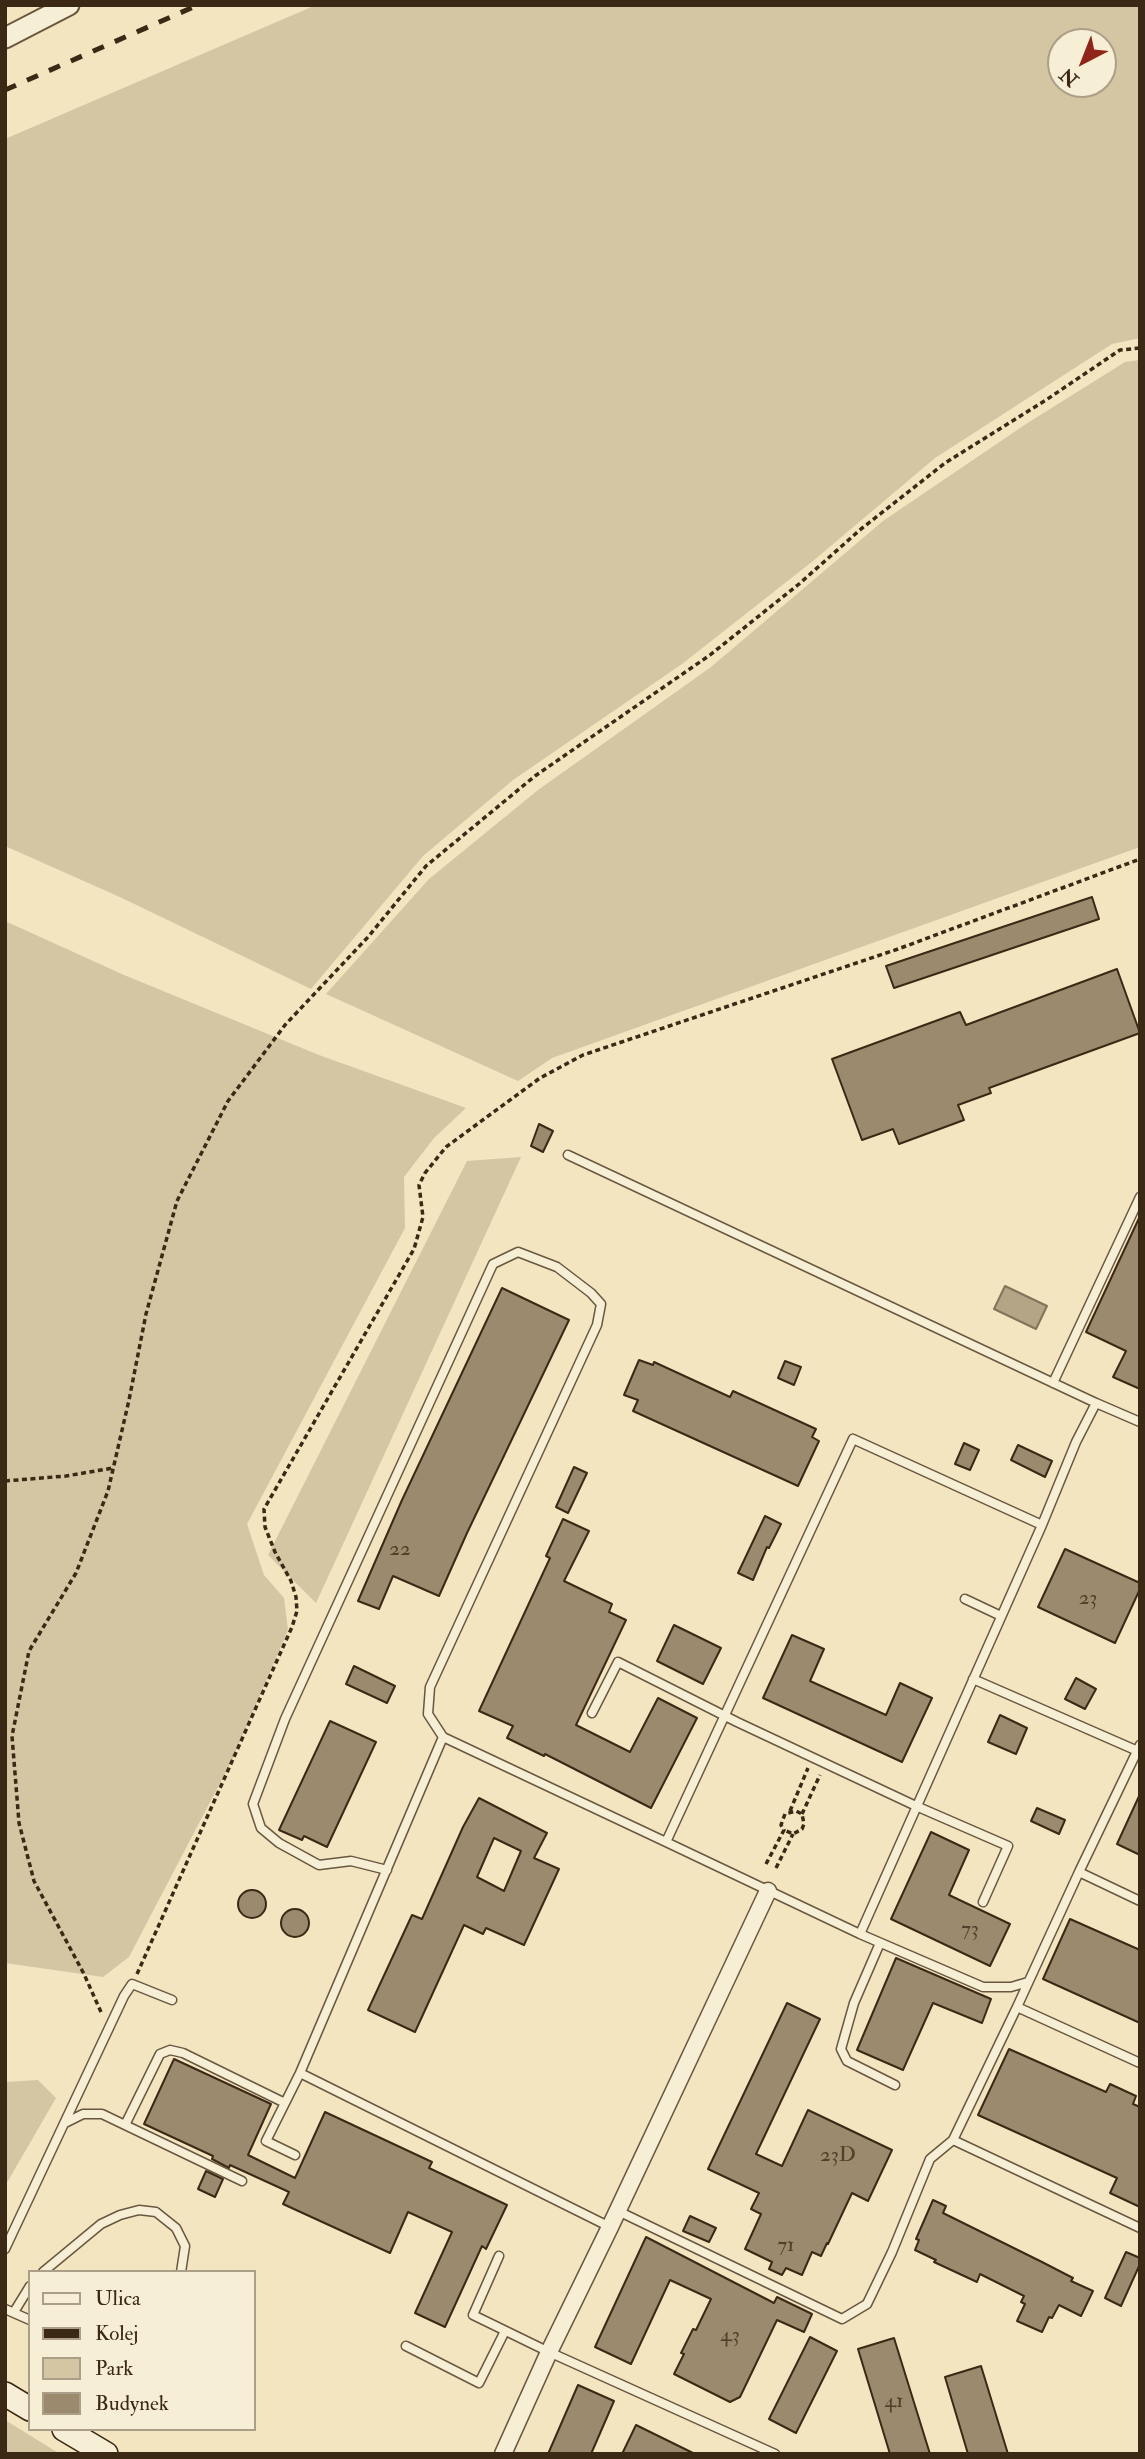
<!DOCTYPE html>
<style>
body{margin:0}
#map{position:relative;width:1145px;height:2459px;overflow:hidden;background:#f3e5c0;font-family:"IM FELL Double Pica",serif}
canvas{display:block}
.frame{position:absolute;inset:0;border:7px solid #3b2815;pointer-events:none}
.legend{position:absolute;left:28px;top:2270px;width:228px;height:161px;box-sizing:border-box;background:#f7eed6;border:2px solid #ac9f89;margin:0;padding:9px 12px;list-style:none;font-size:21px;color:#3b2815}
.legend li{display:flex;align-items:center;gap:14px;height:35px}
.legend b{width:35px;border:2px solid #ac9f89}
.north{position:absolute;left:1047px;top:28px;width:70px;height:70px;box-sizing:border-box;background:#f7eed6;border:2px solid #ac9f89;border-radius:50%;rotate:222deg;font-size:19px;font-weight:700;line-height:28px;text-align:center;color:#3b2815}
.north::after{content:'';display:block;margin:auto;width:24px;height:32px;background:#8f2418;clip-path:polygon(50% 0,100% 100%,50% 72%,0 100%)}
</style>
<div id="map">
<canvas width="1145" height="2459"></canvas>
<div class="frame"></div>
<ul class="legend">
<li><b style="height:9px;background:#f7eed6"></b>Ulica</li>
<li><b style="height:9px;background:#3b2815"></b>Kolej</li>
<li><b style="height:19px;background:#d4c5a3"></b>Park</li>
<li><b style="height:19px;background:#9b8a6e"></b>Budynek</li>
</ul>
<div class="north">N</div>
</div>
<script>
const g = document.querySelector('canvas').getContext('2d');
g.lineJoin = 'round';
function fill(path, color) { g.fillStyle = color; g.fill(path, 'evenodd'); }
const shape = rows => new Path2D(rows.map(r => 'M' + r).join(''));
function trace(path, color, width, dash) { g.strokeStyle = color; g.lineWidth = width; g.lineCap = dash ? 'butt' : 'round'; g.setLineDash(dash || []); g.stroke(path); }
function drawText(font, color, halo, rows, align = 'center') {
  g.font = font + ' "IM FELL Double Pica",serif'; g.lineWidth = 6; g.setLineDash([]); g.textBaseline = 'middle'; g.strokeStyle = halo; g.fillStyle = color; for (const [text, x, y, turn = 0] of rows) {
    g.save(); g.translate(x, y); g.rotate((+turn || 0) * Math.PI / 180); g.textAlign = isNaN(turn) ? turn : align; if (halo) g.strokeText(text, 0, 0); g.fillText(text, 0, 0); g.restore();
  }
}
const green = shape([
 [316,5,1140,5,1140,338,1112,344,935,458,813,561,682,664,513,780,423,856,311,989,122,898,5,846,5,139],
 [1103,42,1103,84,1061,84,1061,42],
 [1140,360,1140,847,552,1058,518,1081,326,994,429,879,538,790,711,667,883,521,1026,424,1125,362],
 [5,921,124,975,319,1055,466,1108,434,1138,404,1177,405,1228,247,1524,264,1575,284,1598,288,1630,232,1760,129,1957,103,1977,5,1963],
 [521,1157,316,1603,268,1555,467,1161],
 [38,2080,56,2098,5,2186,5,2082],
 [5,2420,60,2454,5,2454]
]);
const water = shape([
 [1005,1286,1047,1306,1036,1329,994,1309,1005,1286]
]);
const building = shape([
 [1092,897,1099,919,894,988,886,966,1092,897],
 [1117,969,1140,1033,989,1088,991,1093,958,1105,964,1120,899,1144,893,1129,862,1140,832,1059,960,1012,966,1025,1117,969],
 [539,1124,553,1131,543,1152,531,1146,539,1124],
 [1140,1216,1140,1389,1113,1377,1126,1351,1086,1332,1140,1216],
 [502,1288,569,1320,467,1533,439,1596,393,1576,379,1609,358,1601,402,1500,502,1288],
 [639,1360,653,1365,654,1362,730,1397,733,1391,816,1429,812,1437,819,1441,798,1486,633,1411,638,1400,624,1395,639,1360],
 [785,1361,801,1367,794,1385,778,1378,785,1361],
 [964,1443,979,1450,970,1470,955,1464,964,1443],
 [1018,1445,1052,1461,1045,1477,1011,1460,1018,1445],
 [574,1467,587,1473,568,1513,556,1507,574,1467],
 [765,1516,781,1524,769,1548,767,1547,753,1580,738,1573,765,1516],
 [563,1519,589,1531,564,1581,612,1604,609,1612,626,1620,576,1725,630,1752,658,1698,697,1718,651,1808,545,1754,544,1756,507,1738,513,1726,479,1711,550,1558,546,1556,563,1519],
 [1065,1549,1140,1583,1140,1589,1115,1643,1038,1607,1065,1549],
 [674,1625,721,1648,703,1684,657,1661,674,1625],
 [792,1635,824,1649,810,1681,886,1715,900,1683,932,1698,902,1762,763,1698,792,1635],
 [354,1666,395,1686,387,1703,346,1684,354,1666],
 [1076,1678,1096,1689,1085,1709,1065,1699,1076,1678],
 [1000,1715,1027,1728,1016,1754,988,1742,1000,1715],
 [330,1721,376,1742,327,1847,304,1836,302,1840,279,1830,330,1721],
 [1140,1794,1140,1855,1117,1844,1140,1794],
 [479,1798,547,1833,534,1858,559,1869,524,1945,486,1928,483,1934,464,1925,415,2032,368,2010,412,1915,422,1919,463,1827,479,1798],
 [494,1838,521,1851,504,1891,477,1877,494,1838],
 [1037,1808,1065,1820,1059,1834,1031,1821,1037,1808],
 [931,1832,969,1850,949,1895,1010,1924,990,1966,891,1919,931,1832],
 '238 1904a14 14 0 1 1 28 0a14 14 0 1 1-28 0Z',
 '281 1923a14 14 0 1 1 28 0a14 14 0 1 1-28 0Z',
 [1070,1919,1140,1950,1140,2023,1043,1979,1070,1919],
 [896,1958,991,1999,982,2023,933,2003,903,2070,857,2050,896,1958],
 [787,2003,820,2019,756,2154,782,2166,808,2110,892,2150,868,2201,852,2193,828,2244,827,2243,821,2256,812,2252,802,2275,786,2268,782,2275,769,2269,772,2262,745,2249,761,2214,751,2209,759,2193,708,2169,787,2003],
 [1009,2049,1106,2092,1110,2084,1136,2096,1133,2104,1140,2107,1140,2207,1110,2193,1117,2178,978,2115,1009,2049],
 [174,2059,271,2104,248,2155,295,2178,325,2112,432,2162,429,2168,507,2205,486,2249,482,2246,445,2327,415,2313,452,2232,408,2212,390,2253,283,2204,289,2192,230,2165,229,2168,212,2159,213,2156,144,2124,174,2059],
 [206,2171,223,2179,215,2197,198,2189,206,2171],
 [933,2200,946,2206,943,2213,1042,2262,1073,2278,1071,2281,1093,2291,1081,2316,1059,2305,1052,2318,1049,2317,1042,2332,1017,2321,1025,2304,1021,2302,1024,2296,980,2274,977,2282,934,2262,936,2260,915,2250,919,2240,916,2239,933,2200],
 [690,2216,716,2228,709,2242,683,2231,690,2216],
 [646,2237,774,2303,777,2297,812,2314,804,2332,777,2320,740,2397,730,2402,674,2374,684,2354,681,2353,693,2329,696,2330,711,2299,670,2280,631,2364,595,2347,646,2237],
 [1126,2252,1140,2258,1140,2264,1121,2306,1105,2298,1126,2252],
 [810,2337,837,2351,796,2433,769,2419,810,2337],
 [894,2338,930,2454,890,2454,858,2349,894,2338],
 [981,2366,1008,2454,968,2454,945,2377,981,2366],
 [578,2385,614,2401,591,2454,548,2454,578,2385],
 [636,2425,695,2454,622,2454,636,2425]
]);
const path = shape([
 [5,1481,66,1476,113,1468],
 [790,1811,808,1768],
 [802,1814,820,1775],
 [766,1864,784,1830,781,1825,785,1814,796,1811,802,1814,804,1824,802,1829,793,1834,784,1830],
 [776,1868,793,1834],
 [137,1974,292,1627,297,1611,296,1597,291,1581,275,1552,265,1527,264,1509,414,1249,423,1217,419,1185,425,1173,446,1147,540,1078,583,1055,898,949,1140,859],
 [101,2012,84,1974,34,1881,19,1823,12,1736,29,1651,76,1573,108,1491,129,1400,146,1314,177,1201,228,1101,285,1025,368,937,426,866,535,776,710,655,799,584,861,529,945,463,1046,400,1120,350,1140,348]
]);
const service = shape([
 [568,1155,1096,1403],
 [1053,1383,1140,1197],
 [853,1439,1042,1525,860,1934,666,1842,853,1439],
 [1042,1525,1076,1442,1096,1403,1140,1422],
 [965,1599,1001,1616],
 [973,1679,1140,1752],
 [592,1713,618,1662,737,1722,916,1806,1008,1846,983,1902],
 [1140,1745,1079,1872,1140,1901],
 [387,1870,351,1861,319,1865,279,1843,261,1828,253,1804,285,1719,493,1264,518,1252,557,1267,591,1293,601,1304,597,1325,430,1687,428,1714,443,1737],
 [1079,1872,1017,2007,1140,2063],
 [860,1934,983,1987,1011,1987,1028,1982],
 [880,1943,854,2003,841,2049,847,2061,895,2085],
 [1017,2007,953,2140,1140,2228],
 [65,2123,83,2114,102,2114,242,2181],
 [125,2125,160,2054,170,2050,183,2053,285,2103],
 [295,2155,266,2141,300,2073],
 [618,2211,842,2319,867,2304,892,2252,930,2159,953,2140],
 [610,2227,300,2073,443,1737,666,1842],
 [5,2249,124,1996,132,1984,172,2000],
 [499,2256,473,2315,549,2352,775,2454],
 [43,2272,101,2224,120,2215,139,2210,156,2212,176,2228,185,2246,181,2272],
 [5,2309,30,2320],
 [14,2312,30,2286],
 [406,2346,479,2383,505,2331]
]);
const minor = shape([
 [503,2454,549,2352,610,2227,768,1891]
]);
const tertiary = shape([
 [5,38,69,5]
]);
const secondary = shape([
 [5,2394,30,2409],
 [64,2429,106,2454]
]);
const rail = shape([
 [5,90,198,5]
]);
const numberNames = [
 ["22",400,1550],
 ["23",1088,1599],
 ["73",970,1930],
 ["23D",838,2156],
 ["71",786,2246],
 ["43",730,2336],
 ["41",894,2402]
];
fill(green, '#d4c5a3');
fill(water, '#b4a586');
trace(water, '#847359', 2);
fill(building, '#9b8a6e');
trace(building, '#3b2815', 2);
trace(service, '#695740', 11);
trace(minor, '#695740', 19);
trace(tertiary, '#695740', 23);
trace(secondary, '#3b2815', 26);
trace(path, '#3b2815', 3.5, [5, 3.5]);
trace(service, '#f7eed6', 8);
trace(minor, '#f7eed6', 16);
trace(tertiary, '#f7eed6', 19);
trace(secondary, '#f7eed6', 23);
trace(rail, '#3b2815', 5, [12, 12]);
drawText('21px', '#53402b', null, numberNames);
</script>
